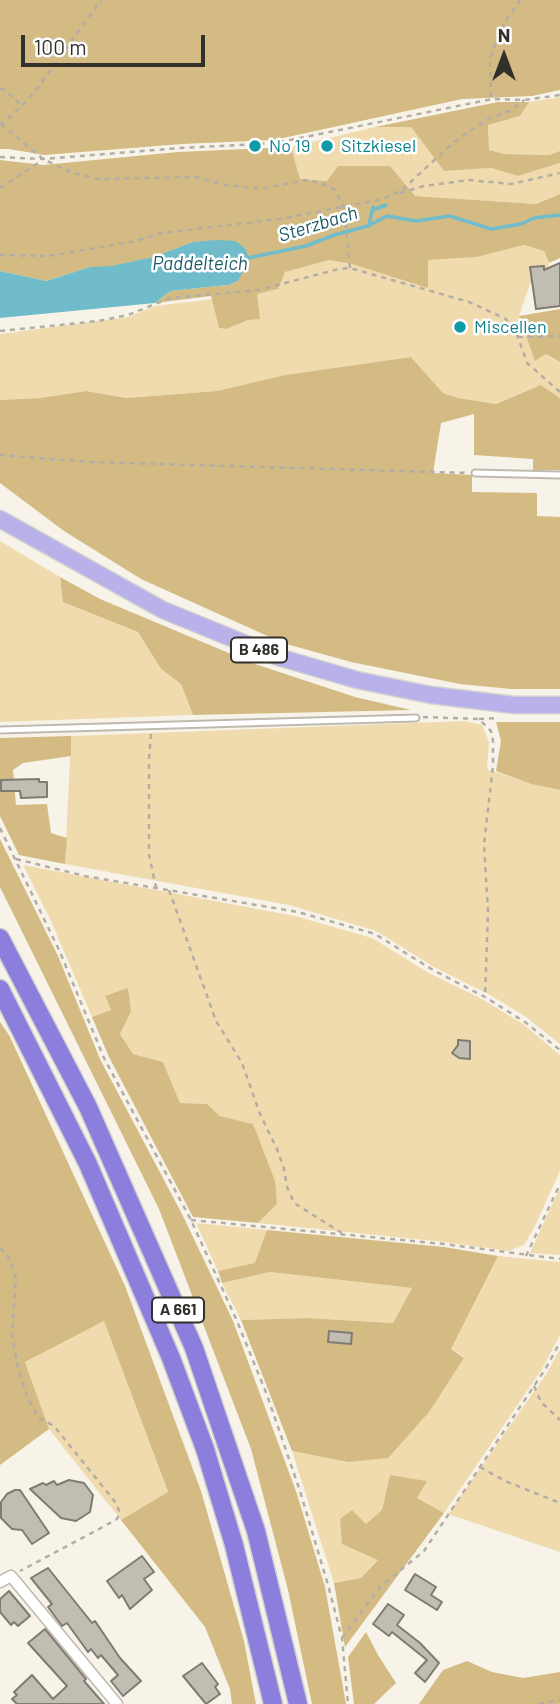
<!DOCTYPE html>
<style>
body{margin:0}
#map{position:relative;width:560px;height:1704px;overflow:hidden;background:#f8f3e8;font-family:Barlow,sans-serif}
canvas{display:block}
.north{position:absolute;left:469px;top:21px;width:70px;height:70px;-webkit-text-stroke:5px #fff;paint-order:stroke;rotate:0deg;font-size:19px;font-weight:700;line-height:28px;text-align:center;color:#32302b}
.north::after{content:'';display:block;margin:auto;width:24px;height:32px;background:#32302b;clip-path:polygon(50% 0,100% 100%,50% 72%,0 100%)}
.scale{position:absolute;left:21px;top:35px;width:184px;height:32px;box-sizing:border-box;border:4px solid #32302b;border-top:0;padding-left:9px;font-size:21px;line-height:24px;white-space:nowrap;color:#32302b;-webkit-text-stroke:5px #fff;paint-order:stroke}
</style>
<div id="map">
<canvas width="560" height="1704"></canvas>
<div class="north">N</div>
<div class="scale">100 m</div>
</div>
<script>
const g = document.querySelector('canvas').getContext('2d');
g.lineJoin = 'round';
function fill(path, color) { g.fillStyle = color; g.fill(path, 'evenodd'); }
const shape = rows => new Path2D(rows.map(r => 'M' + r).join(''));
function trace(path, color, width, dash) { g.strokeStyle = color; g.lineWidth = width; g.lineCap = dash ? 'butt' : 'round'; g.setLineDash(dash || []); g.stroke(path); }
function drawText(font, color, halo, rows, align = 'center') {
  g.font = font + ' Barlow,sans-serif'; g.lineWidth = 5; g.setLineDash([]); g.textBaseline = 'middle'; g.strokeStyle = halo; g.fillStyle = color; for (const [text, x, y, turn = 0] of rows) {
    g.save(); g.translate(x, y); g.rotate((+turn || 0) * Math.PI / 180); g.textAlign = isNaN(turn) ? turn : align; if (halo) g.strokeText(text, 0, 0); g.fillText(text, 0, 0); g.restore();
  }
}
const green = shape([
 [560,97,560,151,549,155,504,154,489,150,488,125,520,116,529,102],
 [375,127,411,127,444,171,491,168,518,176,560,163,560,194,536,204,415,196,327,181,300,179,291,147],
 [524,245,544,251,549,263,547,272,530,284,519,316,536,360,546,354,560,362,560,398,541,385,496,404,458,398,443,393,411,357,285,375,217,391,126,398,86,391,40,398,0,400,0,334,128,317,155,306,212,299,219,328,226,329,248,320,256,294,278,289,284,272,329,260,352,264,428,287,427,260,477,257],
 [0,541,60,577,63,602,138,632,161,669,181,684,193,715,0,722],
 [465,721,482,725,489,742,487,769,531,784,560,790,560,1044,526,1017,490,995,434,967,376,931,289,905,65,864,71,736],
 [23,865,295,916,372,938,429,973,480,998,523,1024,560,1055,560,1171,533,1230,524,1245,509,1251,444,1242,258,1223,277,1204,253,1124,220,1116,207,1104,180,1103,163,1062,133,1054,120,1034,131,1012,105,997,111,1010,92,1017,51,921],
 [560,1188,560,1255,530,1253],
 [196,1223,267,1230,256,1263,218,1271],
 [498,1256,560,1262,560,1335,542,1369,444,1513,417,1498,426,1481,390,1475,382,1510,366,1524,352,1511,378,1560,361,1578,334,1583,292,1451,348,1462,464,1357,451,1349],
 [270,1272,412,1288,393,1323,307,1318,241,1320,222,1283],
 [104,1321,168,1493,121,1520,49,1429,25,1362],
 [560,1349,560,1552,448,1514,547,1373]
]);
const forest = shape([
 [0,0,560,0,560,90,532,96,462,99,274,140,182,144,44,155,9,149,0,149],
 [498,102,529,102,520,116,488,125,489,150,504,154,549,155,560,151,560,163,518,176,491,168,444,171,411,127,375,127],
 [291,147,300,179,327,181,338,166,390,166,415,196,536,204,560,194,560,258,549,263,544,251,524,245,477,257,428,260,428,288,352,264,329,260,285,272,278,289,257,294,260,319,248,320,226,329,219,328,211,296,155,303,170,291,228,285,238,281,249,258,244,247,193,242,153,257,104,268,90,267,46,281,0,271,0,160,43,165,178,152],
 [560,309,560,362,546,354,535,361,519,316],
 [411,357,443,393,458,398,496,404,541,385,560,398,560,470,533,470,533,459,474,455,474,414,441,423,433,473,472,475,472,492,537,493,537,516,560,517,560,689,511,689,460,684,351,662,283,643,141,579,64,531,0,483,0,400,40,398,86,391,126,398,217,391,285,375],
 [60,577,100,599,255,664,355,697,411,710,193,715,181,684,161,669,138,632,63,602],
 [496,722,560,722,560,790,531,784,496,771,501,741],
 [71,736,71,756,23,763,13,770,16,805,47,804,51,833,67,838,65,864,19,855,0,816,0,738],
 [0,839,58,956,100,1059,183,1216,233,1321,297,1494,325,1587,346,1704,312,1704,288,1590,251,1449,159,1209,0,887],
 [128,988,131,1012,120,1034,133,1054,163,1062,180,1103,207,1104,220,1116,253,1124,275,1181,277,1204,258,1223,193,1217,109,1057,92,1017,111,1010,105,996],
 [0,1022,9,1035,125,1286,201,1491,244,1641,256,1704,232,1704,230,1689,205,1627,121,1520,168,1492,104,1321,25,1362,49,1429,0,1465],
 [267,1230,444,1247,498,1256,451,1349,464,1358,429,1412,388,1458,348,1462,292,1451,241,1320,307,1318,393,1323,412,1288,270,1272,222,1283,218,1271,255,1263],
 [390,1475,427,1481,417,1498,444,1513,345,1647,334,1583,361,1578,378,1560,342,1544,340,1519,352,1510,366,1524,382,1510],
 [366,1632,378,1655,396,1683,374,1704,354,1704,348,1657],
 [467,1661,492,1672,523,1678,560,1672,560,1704,419,1704,443,1670]
]);
const water = shape([
 [217,240,235,241,244,247,250,258,238,281,228,285,170,291,155,303,0,318,0,271,46,281,90,267,111,266,153,257,193,242]
]);
const stream = shape([
 [373,210,386,205],
 [369,225,373,207],
 [248,258,306,246,334,235,368,226,387,216,416,221,450,216,491,229,521,224,534,218,560,215]
]);
const building = shape([
 [560,263,560,306,536,309,530,267,544,266,544,270,560,263],
 [39,779,39,782,47,782,47,797,21,798,20,791,1,791,1,780,39,779],
 [458,1040,470,1041,470,1059,459,1058,452,1053,458,1045,458,1040],
 [329,1331,352,1333,351,1344,328,1342,329,1331],
 [69,1480,84,1483,93,1495,90,1512,76,1521,61,1518,30,1489,43,1483,46,1485,54,1481,57,1485,69,1480],
 [15,1490,20,1490,49,1533,32,1544,22,1530,12,1529,1,1518,1,1502,7,1494,15,1490],
 [142,1556,154,1572,144,1579,152,1590,130,1609,122,1595,119,1598,107,1581,142,1556],
 [48,1568,92,1623,95,1621,120,1658,141,1681,123,1696,111,1681,118,1675,101,1655,98,1658,91,1649,88,1652,67,1623,62,1626,48,1607,52,1604,31,1578,48,1568],
 [415,1574,436,1587,431,1595,442,1602,437,1610,405,1590,415,1574],
 [9,1591,30,1616,18,1626,14,1622,11,1625,0,1612,0,1599,9,1591],
 [388,1604,404,1615,397,1625,420,1643,439,1663,425,1682,415,1673,427,1660,392,1632,389,1636,373,1624,388,1604],
 [45,1629,86,1679,84,1681,104,1704,17,1704,12,1699,17,1695,14,1692,32,1675,53,1699,67,1686,28,1643,45,1629],
 [202,1663,218,1684,215,1687,220,1694,206,1704,183,1676,202,1663]
]);
const path = shape([
 [0,89,5,90,22,106],
 [491,97,490,58,504,23,520,0],
 [1,124,43,159,70,172,99,179,195,177,227,185,259,189,306,180,321,183,334,189,344,208,350,268],
 [0,125,22,106,39,86,101,0],
 [0,157,43,159,180,148,276,143,492,99,524,100,560,95],
 [0,188,41,161],
 [400,193,424,186,469,180,511,184,560,173],
 [0,255,49,256,136,241,162,233,280,219,383,199,403,189,454,142,488,119,512,110,524,100],
 [0,331,98,321,128,315,170,298,258,290,339,269,350,268,469,302,506,319,518,337,527,363,560,392],
 [518,337,560,336],
 [0,455,89,462,469,473],
 [423,717,479,719,491,731,493,741,493,766,484,844,488,912,485,997],
 [479,719,497,718],
 [151,734,149,759,149,855,156,887],
 [0,828,60,952,104,1058,191,1220,237,1321,267,1395,300,1491,328,1585,342,1638,348,1704],
 [16,859,85,876,298,912,375,934,433,970,485,997,525,1022,560,1050],
 [169,890,216,1021,242,1063,260,1114,277,1149,284,1169,287,1187,294,1203,345,1235],
 [191,1220,444,1244,560,1259],
 [0,1248,8,1256,16,1278,12,1334,18,1369,28,1399,39,1418,54,1426,116,1503,120,1513,117,1519,101,1528,20,1571],
 [526,1256,560,1184],
 [534,1386,541,1402,560,1420],
 [480,1467,505,1481,560,1503],
 [342,1638,380,1587,424,1551,546,1368,560,1342],
 [539,1704,560,1700]
]);
const service = shape([
 [475,473,560,475],
 [0,730,416,718]
]);
const minor = shape([
 [0,1582,11,1576,117,1704]
]);
const primary = shape([
 [0,519,163,610,278,657,357,680,431,695,514,705,560,705]
]);
const motorway = shape([
 [0,938,88,1107,194,1348,256,1531,298,1704],
 [0,989,88,1164,171,1358,205,1449,234,1545,273,1704]
]);
const markers = [
 [255,146,7,"#0f9aa8"],
 [327,146,7,"#0f9aa8"],
 [460,327,7,"#0f9aa8"]
];
const shields = [
 [259,650,56],
 [178,1310,52]
];
const shieldNames = [
 ["B 486",259,650],
 ["A 661",178,1310]
];
const cultureNames = [
 ["No 19",269,146],
 ["Sitzkiesel",341,146],
 ["Miscellen",474,327]
];
const waterNames = [
 ["Sterzbach",318,224,-17],
 ["Paddelteich",200,264]
];
fill(green, '#f0dbae');
fill(forest, '#d3bb83');
fill(water, '#70bcca');
trace(stream, '#70bcca', 3.5);
fill(building, '#c2bdb2');
trace(building, '#807b71', 2);
trace(service, '#bfbaaf', 9);
trace(minor, '#bfbaaf', 13);
trace(primary, '#d2d1d0', 19);
trace(motorway, '#d2d1d0', 21);
trace(path, '#b2aea5', 2.5, [5, 5]);
trace(service, '#fff', 5);
trace(minor, '#fff', 10);
trace(primary, '#b9b2ea', 16);
trace(motorway, '#8b7edc', 18);
for (const [x, y, r, color] of markers) { const dot = new Path2D(); dot.arc(x, y, r, 0, 2 * Math.PI); g.fillStyle = color; g.fill(dot); trace(dot, '#fff', 2.5); }
for (const [x, y, w] of shields) { const box = new Path2D(); box.roundRect(x - w / 2, y - 12.5, w, 25, 5); g.fillStyle = '#fff'; g.fill(box); trace(box, '#32302b', 2); }
drawText('bold 16px', '#32302b', null, shieldNames);
drawText('18px', '#0d838f', '#fff', cultureNames, 'left');
drawText('italic 19px', '#1b5b66', '#fff', waterNames);
</script>
